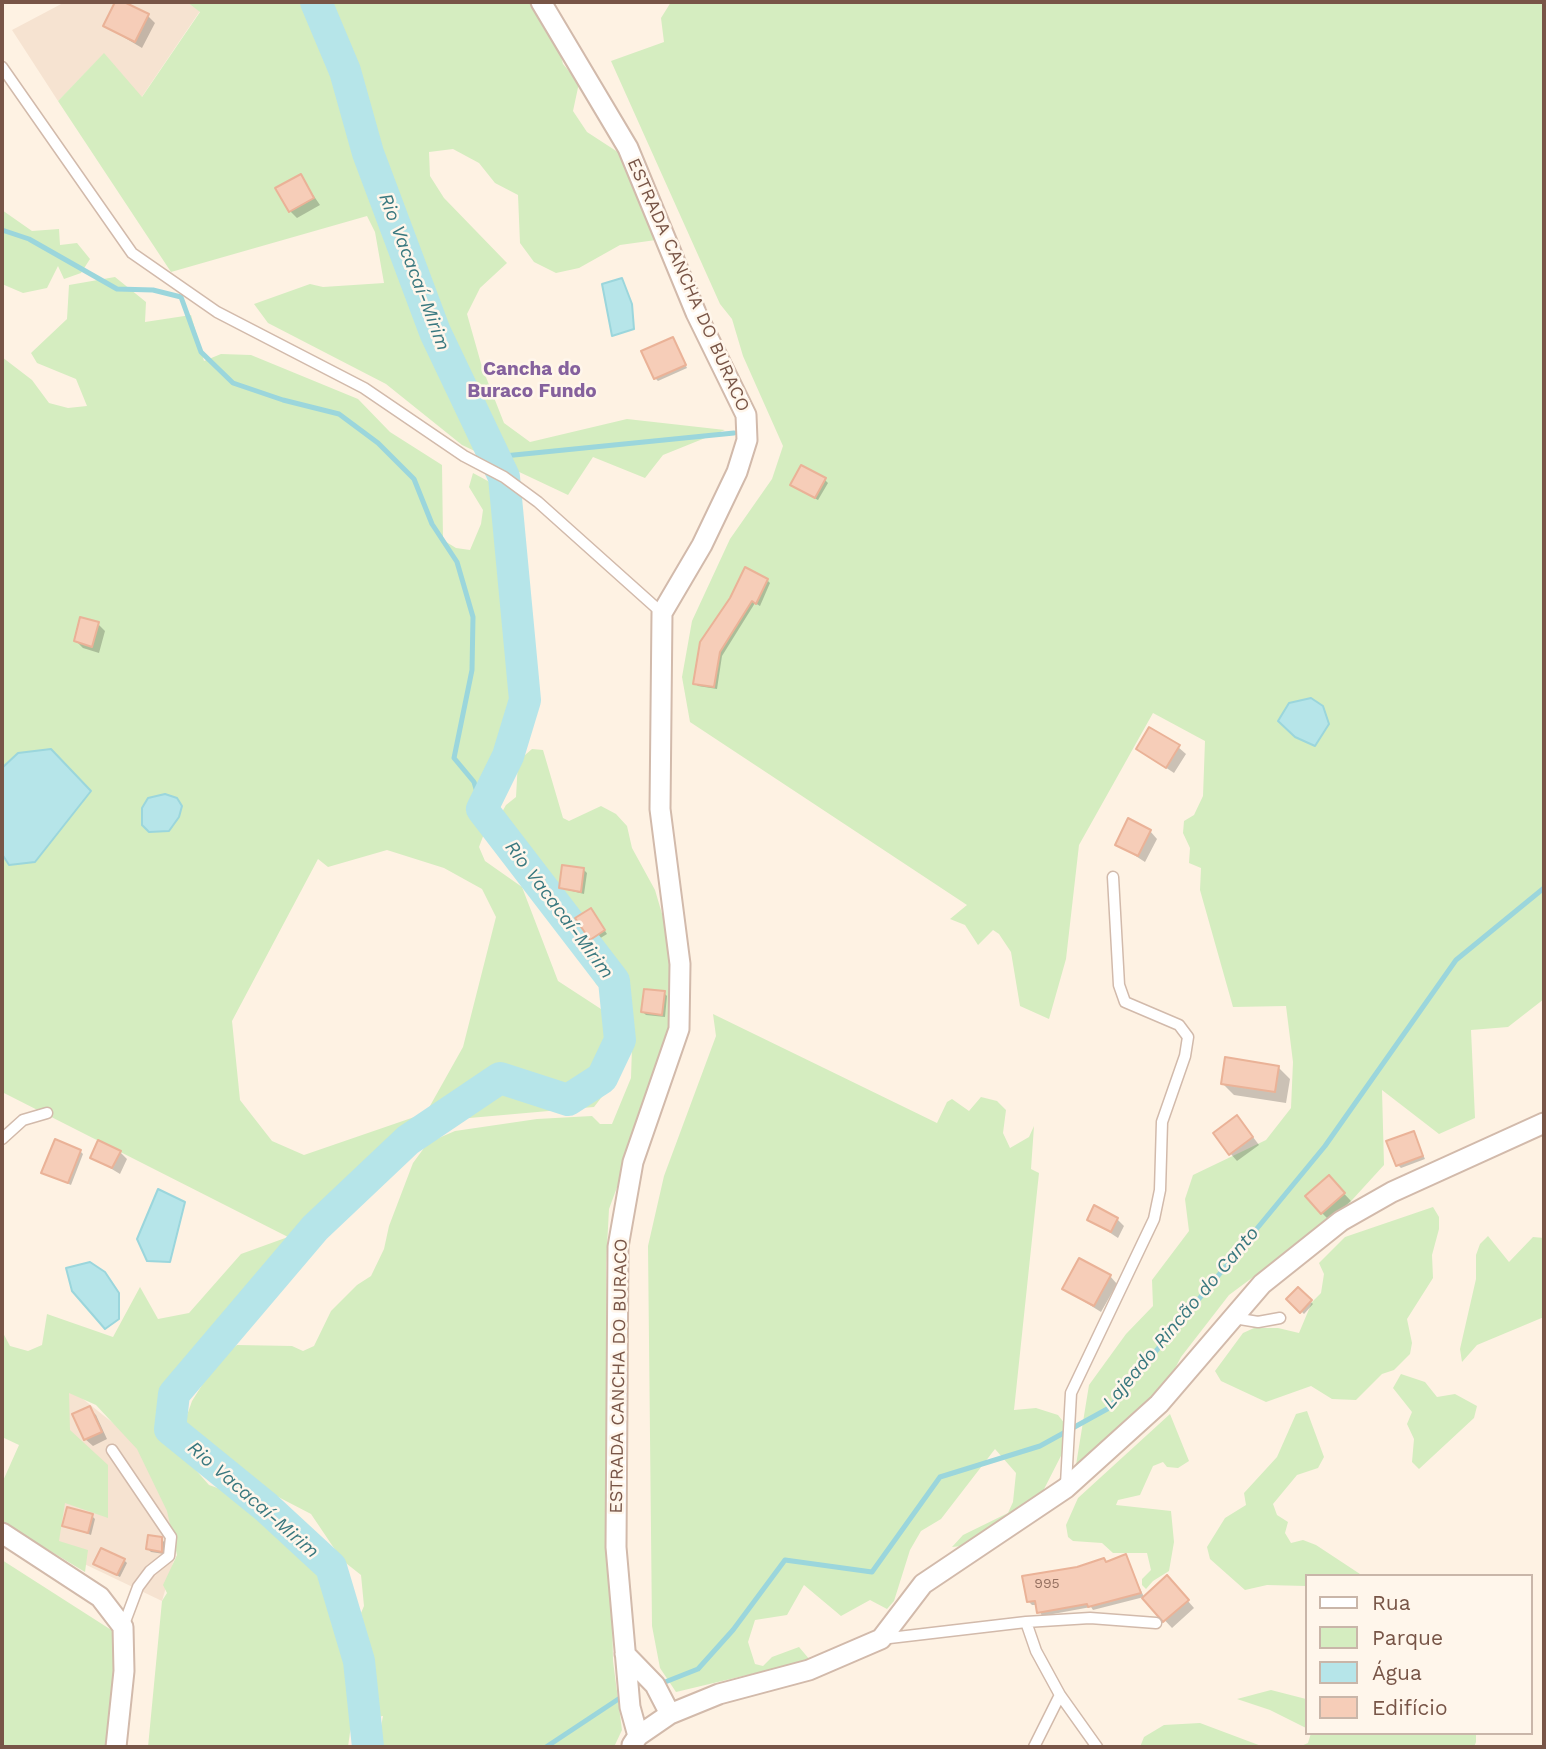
<!DOCTYPE html>
<meta charset="utf-8">
<style>
body{margin:0}
#map{position:relative;width:1546px;height:1749px;overflow:hidden;background:#fef2e3;font-family:"Work Sans",sans-serif}
canvas{display:block}
.frame{position:absolute;inset:0;border:4px solid #785547;pointer-events:none}
.legend{position:absolute;left:1305px;top:1574px;width:228px;height:161px;box-sizing:border-box;background:#fff6eb;border:2px solid #c9b6a9;margin:0;padding:9px 12px;list-style:none;font-size:21px;color:#785547}
.legend li{display:flex;align-items:center;gap:14px;height:35px}
.legend b{width:35px;border:2px solid #c9b6a9}
</style>
<div id="map">
<canvas width="1546" height="1749"></canvas>
<div class="frame"></div>
<ul class="legend">
<li><b style="height:9px;background:#fff"></b>Rua</li>
<li><b style="height:19px;background:#d5edc0"></b>Parque</li>
<li><b style="height:19px;background:#b6e5e9"></b>Água</li>
<li><b style="height:19px;background:#f6cdb8"></b>Edifício</li>
</ul>
</div>
<script>
const g = document.querySelector('canvas').getContext('2d');
g.lineJoin = 'round';
function fill(path, color) { g.fillStyle = color; g.fill(path, 'evenodd'); }
const shape = rows => new Path2D(rows.map(r => 'M' + r).join(''));
function trace(path, color, width, dash) { g.strokeStyle = color; g.lineWidth = width; g.lineCap = dash ? 'butt' : 'round'; g.setLineDash(dash || []); g.stroke(path); }
function drawText(font, color, halo, rows, align = 'center') {
  g.font = font + ' "Work Sans",sans-serif'; g.lineWidth = 5; g.setLineDash([]); g.textBaseline = 'middle'; g.strokeStyle = halo; g.fillStyle = color; for (const [text, x, y, turn = 0] of rows) {
    g.save(); g.translate(x, y); g.rotate((+turn || 0) * Math.PI / 180); g.textAlign = isNaN(turn) ? turn : align; if (halo) g.strokeText(text, 0, 0); g.fillText(text, 0, 0); g.restore();
  }
}
const residential = shape([
 [65,2,187,2,200,11,141,98,104,54,58,101,12,30],
 [68,1387,153,1455,182,1532,162,1601,55,1550]
]);
const green = shape([
 [187,2,532,2,558,45,563,64,579,83,573,111,587,132,630,160,663,239,620,245,579,268,556,273,534,262,520,243,518,195,495,183,479,163,453,149,429,152,430,176,444,198,507,263,480,288,467,314,482,367,504,423,530,442,627,419,725,430,663,455,645,478,593,457,568,495,462,445,386,384,268,323,254,304,310,284,323,287,384,283,375,232,367,216,171,272,58,101,104,53,142,97,200,12],
 [671,2,1544,2,1544,999,1508,1027,1471,1030,1475,1118,1439,1134,1382,1090,1384,1165,1342,1211,1229,1295,1181,1357,1158,1401,1076,1465,1089,1385,1126,1334,1153,1306,1152,1280,1189,1231,1185,1199,1193,1175,1266,1140,1291,1108,1293,1062,1286,1006,1233,1007,1200,890,1201,868,1189,863,1190,848,1183,833,1184,821,1194,815,1203,796,1205,741,1153,713,1079,845,1066,959,1049,1019,1020,1006,1011,952,999,934,993,930,978,945,965,925,950,919,967,905,690,722,682,677,692,621,730,539,772,479,783,446,743,356,732,319,720,304,611,61,664,42,661,18],
 [2,210,32,231,59,229,60,245,77,243,90,259,81,273,64,279,58,266,47,288,23,293,2,284],
 [115,277,146,302,145,322,191,315,204,361,221,354,251,355,358,399,390,432,442,465,443,540,456,548,470,550,481,524,483,510,469,487,473,473,499,487,519,627,517,747,479,847,485,861,522,887,558,981,601,1009,613,1038,611,1085,594,1107,458,1119,409,1148,376,1187,332,1212,321,1243,244,1317,164,1416,165,1435,209,1485,257,1502,340,1579,367,1670,357,1682,348,1747,148,1747,162,1601,167,1593,163,1585,177,1555,167,1511,137,1449,96,1405,69,1393,70,1430,108,1465,108,1518,65,1503,59,1541,88,1550,85,1572,2,1522,2,1483,19,1445,2,1437,2,1331,10,1346,28,1351,42,1345,47,1314,113,1337,140,1287,158,1319,189,1313,241,1254,288,1237,2,1092,2,357,32,380,49,403,68,408,87,406,76,379,37,363,31,353,67,319,69,285],
 [387,850,444,868,482,889,496,917,463,1047,426,1113,304,1155,272,1141,240,1100,232,1021,318,859,328,867],
 [532,749,543,750,563,818,569,821,601,806,616,814,627,826,632,848,655,890,665,924,671,961,671,1016,667,1052,609,1209,606,1266,613,1661,622,1730,614,1747,377,1747,383,1716,370,1718,364,1699,375,1665,361,1613,364,1606,361,1575,342,1560,311,1514,236,1475,202,1448,185,1421,192,1401,218,1360,237,1345,292,1346,303,1351,314,1346,331,1311,357,1285,371,1276,384,1249,389,1226,413,1163,424,1148,434,1140,455,1131,537,1119,592,1116,600,1124,612,1124,631,1078,632,1047,610,997,596,984,586,954,562,934,526,878,493,848,493,828,506,805,516,797,518,761],
 [713,1014,937,1123,947,1102,952,1099,969,1111,981,1097,997,1101,1006,1110,1003,1133,1010,1148,1029,1137,1034,1126,1031,1169,1039,1173,1014,1410,1036,1408,1058,1415,1065,1424,1066,1446,1040,1497,962,1546,952,1547,963,1535,1008,1513,1013,1502,1016,1473,995,1449,941,1519,921,1531,910,1550,894,1601,887,1609,870,1600,841,1616,804,1585,787,1615,755,1620,748,1642,755,1664,763,1666,772,1657,799,1647,810,1660,676,1692,660,1668,652,1626,648,1246,664,1176,716,1036],
 [1433,1207,1439,1217,1439,1229,1432,1255,1433,1278,1407,1319,1412,1343,1410,1354,1394,1370,1382,1374,1356,1400,1332,1399,1311,1386,1266,1402,1221,1381,1215,1371,1243,1333,1254,1328,1278,1328,1299,1333,1312,1302,1321,1293,1324,1274,1319,1263,1345,1237],
 [1488,1236,1509,1262,1533,1237,1544,1238,1544,1317,1477,1345,1462,1362,1460,1349,1476,1279,1476,1255,1480,1244],
 [1401,1374,1425,1382,1437,1397,1455,1394,1477,1406,1474,1418,1419,1469,1412,1462,1414,1439,1407,1424,1412,1412,1393,1388],
 [1307,1411,1324,1457,1318,1468,1297,1475,1273,1504,1277,1515,1288,1522,1285,1533,1291,1543,1303,1540,1316,1545,1360,1574,1306,1576,1306,1586,1267,1585,1245,1590,1210,1559,1207,1547,1225,1518,1246,1505,1244,1493,1277,1457,1296,1414],
 [1170,1414,1189,1461,1178,1468,1167,1467,1163,1462,1153,1466,1140,1495,1118,1500,1116,1505,1171,1511,1174,1542,1169,1571,1153,1581,1146,1589,1142,1585,1142,1579,1151,1570,1147,1553,1113,1553,1102,1543,1073,1541,1068,1537,1066,1525,1078,1498],
 [2,1560,116,1633,108,1747,2,1747],
 [1271,1690,1306,1699,1306,1728,1270,1710,1237,1699],
 [1200,1723,1264,1747,1140,1747,1144,1737,1164,1725],
 [1311,1733,1476,1733,1476,1742,1474,1747,1299,1747,1308,1743]
]);
const water = shape([
 [622,278,632,304,634,329,612,336,602,284,622,278],
 [1311,698,1323,706,1329,724,1315,746,1295,737,1278,721,1289,703,1311,698],
 [51,749,91,791,35,862,9,865,2,854,2,768,18,753,51,749],
 [165,794,177,798,182,806,179,817,169,831,149,832,142,825,142,808,148,798,165,794],
 [158,1189,185,1202,170,1262,147,1261,137,1239,158,1189],
 [90,1262,105,1272,119,1293,119,1319,105,1329,72,1291,66,1268,90,1262]
]);
const shadow = shape([
 [117,2,148,16,155,23,142,48,105,26],
 [300,176,320,205,297,218,290,211],
 [673,339,687,368,658,381,655,378],
 [825,480,828,483,818,500,795,488],
 [767,580,770,583,760,606,755,603,722,656,717,689,698,686,695,683,732,599],
 [98,624,105,631,99,653,83,648,76,641],
 [1178,747,1186,754,1174,773,1138,749],
 [1150,831,1157,839,1145,862,1117,844],
 [584,870,587,873,584,894,560,888],
 [594,914,607,934,594,942,591,939],
 [664,993,667,996,665,1017,646,1015,643,1012],
 [1278,1067,1290,1079,1286,1103,1234,1095,1223,1084],
 [1244,1125,1259,1145,1237,1161,1230,1153],
 [1413,1133,1425,1159,1401,1168,1398,1165],
 [80,1151,83,1154,71,1185,43,1173],
 [120,1152,127,1159,120,1174,92,1157],
 [1336,1185,1351,1201,1329,1220,1322,1213],
 [1089,1219,1117,1219,1124,1226,1118,1238],
 [1110,1276,1117,1284,1101,1312,1064,1289],
 [1298,1289,1313,1304,1304,1314,1289,1299],
 [89,1408,96,1415,107,1439,93,1446,85,1439],
 [92,1516,95,1519,91,1535,64,1525],
 [161,1538,164,1542,164,1554,151,1552,148,1549],
 [1125,1556,1144,1597,1093,1610,1091,1607,1042,1616,1037,1605,1032,1605,1028,1601,1077,1569],
 [124,1560,127,1563,120,1577,95,1564],
 [1174,1585,1194,1608,1172,1628,1144,1598]
]);
const stream = shape([
 [2,230,29,239,117,289,153,290,181,297,201,352,233,383,283,400,339,414,378,443,414,479,432,524,457,562,473,617,472,670,454,758,474,782,482,809],
 [494,457,734,433],
 [660,1684,698,1669,733,1630,785,1560,872,1572,940,1477,1040,1446,1109,1408,1325,1146,1456,960,1544,888],
 [546,1747,623,1696]
]);
const river = shape([
 [316,2,345,71,368,153,435,332,504,477,525,700,508,756,482,809,614,981,620,1040,602,1078,568,1100,500,1078,408,1140,315,1228,174,1394,170,1429,266,1507,331,1567,359,1661,368,1747]
]);
const building = shape([
 [115,2,124,2,149,14,135,42,103,26,115,2],
 [301,174,314,198,289,212,275,188,301,174],
 [673,337,686,365,654,379,641,351,673,337],
 [801,465,826,478,815,498,790,485,801,465],
 [745,567,768,579,756,604,752,601,720,652,714,687,693,684,700,642,730,598,745,567],
 [80,617,99,622,92,647,74,641,80,617],
 [1149,727,1180,745,1166,768,1136,749,1149,727],
 [1128,818,1151,830,1138,856,1115,845,1128,818],
 [562,865,584,868,581,892,559,888,562,865],
 [591,908,605,930,590,940,575,918,591,908],
 [644,989,665,991,662,1015,641,1012,644,989],
 [1225,1057,1279,1066,1275,1092,1221,1084,1225,1057],
 [1237,1115,1253,1137,1229,1155,1213,1133,1237,1115],
 [1414,1131,1423,1156,1396,1166,1386,1141,1414,1131],
 [55,1139,81,1150,68,1183,41,1173,55,1139],
 [98,1140,121,1151,112,1168,90,1158,98,1140],
 [1329,1175,1345,1193,1321,1214,1305,1196,1329,1175],
 [1094,1205,1118,1218,1111,1232,1087,1220,1094,1205],
 [1079,1258,1111,1275,1094,1306,1062,1289,1079,1258],
 [1298,1287,1312,1300,1300,1313,1286,1299,1298,1287],
 [90,1406,102,1432,84,1440,72,1414,90,1406],
 [67,1507,93,1514,88,1533,62,1526,67,1507],
 [148,1535,162,1537,162,1552,146,1549,148,1535],
 [101,1548,125,1559,117,1575,93,1564,101,1548],
 [1126,1554,1141,1593,1088,1607,1087,1604,1037,1613,1035,1601,1027,1602,1022,1576,1077,1567,1104,1558,1106,1562,1126,1554],
 [1167,1575,1189,1600,1163,1622,1142,1598,1167,1575]
]);
const service = shape([
 [2,67,132,253,217,312,364,388,464,456,504,477,538,502,662,613],
 [2,1139,23,1120,47,1113],
 [1234,1318,1258,1322,1280,1318],
 [112,1450,171,1537,169,1556,150,1571,138,1587,123,1627],
 [1066,1484,1071,1393,1154,1219,1160,1190,1162,1122,1185,1056,1188,1037,1179,1025,1125,1002,1119,985,1113,877],
 [1026,1622,1036,1651,1060,1695,1097,1747],
 [881,1639,1026,1622,1090,1618,1156,1623],
 [1034,1747,1060,1695]
]);
const minor = shape([
 [541,2,628,148,696,313,746,415,747,440,737,472,702,545,662,613,660,809,680,964,679,1029,633,1162,618,1247,616,1547,630,1707,638,1736],
 [2,1533,100,1597,123,1627,124,1671,116,1747],
 [625,1654,655,1685,670,1714],
 [632,1745,638,1736,670,1714,719,1694,809,1670,881,1639,923,1584,1066,1488,1159,1404,1262,1284,1341,1221,1392,1192,1544,1123]
]);
const numberNames = [
 ["995",1047,1584]
];
const streetNames = [
 ["ESTRADA CANCHA DO BURACO",688,285,66],
 ["ESTRADA CANCHA DO BURACO",619,1376,-89]
];
const waterNames = [
 ["Rio Vacacaí-Mirim",414,272,69],
 ["Rio Vacacaí-Mirim",559,910,53],
 ["Lajeado Rincão do Canto",1181,1318,-50],
 ["Rio Vacacaí-Mirim",253,1500,41]
];
const neighbourhoodNames = [
 ["Cancha do",532,369],
 ["Buraco Fundo",532,391]
];
fill(residential, '#f6e3d1');
fill(green, '#d5edc0');
fill(water, '#b6e5e9');
trace(water, '#9bd6dc', 2);
fill(shadow, '#0003');
trace(stream, '#9bd6dc', 5);
trace(river, '#b6e5e9', 32);
fill(building, '#f6cdb8');
trace(building, '#eab297', 2);
trace(service, '#d2baab', 13);
trace(minor, '#d2baab', 23);
trace(service, '#fff', 10);
trace(minor, '#fff', 19);
drawText('14px', '#987363', null, numberNames);
drawText('18px', '#785547', '#fff6eb', streetNames);
drawText('italic 19px', '#39787f', '#fff6eb', waterNames);
drawText('bold 19px', '#85619d', '#fff6eb', neighbourhoodNames);
</script>
